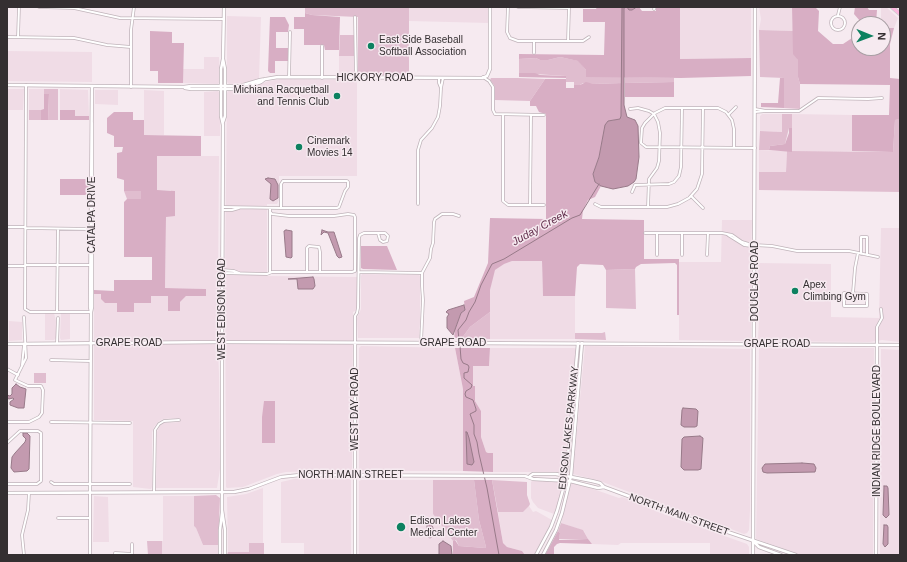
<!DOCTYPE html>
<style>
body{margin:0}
#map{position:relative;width:907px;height:562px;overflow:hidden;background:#f6eaf0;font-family:Helvetica,sans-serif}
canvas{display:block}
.frame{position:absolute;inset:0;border:8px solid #342f31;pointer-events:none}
.north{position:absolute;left:851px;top:16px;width:40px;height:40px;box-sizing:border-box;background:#f6eaf0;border:1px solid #a89fa4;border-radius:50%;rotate:91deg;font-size:11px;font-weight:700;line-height:16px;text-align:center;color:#342f31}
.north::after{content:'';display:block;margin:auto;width:14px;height:18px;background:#0d8160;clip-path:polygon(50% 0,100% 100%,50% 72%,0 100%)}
</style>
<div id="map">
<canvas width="907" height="562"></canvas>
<div class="frame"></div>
<div class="north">N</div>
</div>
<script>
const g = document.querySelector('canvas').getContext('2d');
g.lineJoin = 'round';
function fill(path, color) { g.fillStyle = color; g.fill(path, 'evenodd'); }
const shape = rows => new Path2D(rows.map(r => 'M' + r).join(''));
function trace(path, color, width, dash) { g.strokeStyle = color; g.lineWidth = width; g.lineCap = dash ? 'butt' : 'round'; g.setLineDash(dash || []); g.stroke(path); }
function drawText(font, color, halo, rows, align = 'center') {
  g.font = font + ' Helvetica,sans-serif'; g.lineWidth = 3; g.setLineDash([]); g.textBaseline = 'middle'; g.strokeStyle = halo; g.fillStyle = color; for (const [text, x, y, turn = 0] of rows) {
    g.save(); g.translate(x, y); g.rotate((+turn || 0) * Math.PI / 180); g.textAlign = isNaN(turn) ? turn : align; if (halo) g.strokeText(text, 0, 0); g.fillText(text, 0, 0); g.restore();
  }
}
const built = shape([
 [409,7,489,7,489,23,409,21],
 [680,7,751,7,751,58,680,59],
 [759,7,792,7,793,31,759,30,761,19],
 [881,7,886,7,898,18,894,28,883,28,883,24,881,24],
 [227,16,261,17,259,78,243,83,229,84,227,82],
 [7,51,92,52,92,82,7,81],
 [339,56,354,56,354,74,339,74],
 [204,57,219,57,220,82,218,84,183,83,183,69,204,69],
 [281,79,357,80,357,176,279,176,279,200,277,204,267,204,267,276,357,277,357,310,353,312,352,470,286,472,277,474,243,487,227,488,226,487,225,276,227,93,228,91,241,90,269,81],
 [7,89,24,89,23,110,7,110],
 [29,89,44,89,44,110,29,110],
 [60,89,88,90,89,116,75,116,75,111,60,110],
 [95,90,118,90,118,105,95,104],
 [144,90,164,91,164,135,144,135],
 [218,91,220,93,220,136,204,136,204,92],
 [762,114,782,114,782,132,760,131,760,116],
 [792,114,852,115,852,151,792,152],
 [759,150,787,151,786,172,759,172],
 [157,156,219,156,218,290,217,325,219,374,220,469,217,488,156,488,157,432,160,425,164,423,180,422,180,418,163,419,159,421,154,427,152,432,152,487,151,489,133,487,133,421,94,420,94,294,101,294,117,303,117,312,134,303,150,303,151,296,168,296,180,311,180,302,186,296,206,296,206,289,165,288,166,216,171,190,157,190],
 [722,220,752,220,751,262,752,311,751,316,751,338,747,341,679,340,679,262,721,262],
 [881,228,900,228,900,342,882,340,870,342,759,341,758,339,759,319,758,311,758,263,831,264,831,317,879,318],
 [512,261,542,261,543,296,575,296,575,339,490,339,490,290,492,278,495,270,503,264],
 [362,274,419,275,420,276,420,323,419,338,358,338,357,318,361,309,361,276],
 [45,313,54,313,56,321,56,338,54,340,45,340],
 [61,313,70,314,70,339,61,340,60,338],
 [9,321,22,322,22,340,9,341],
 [361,346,455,348,463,389,463,471,361,471,359,469,359,348],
 [585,346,750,349,750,510,749,530,747,533,744,534,731,529,711,523,600,481,573,474,573,472],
 [490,348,574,348,576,349,564,471,563,472,493,472,493,454,488,453,486,452,481,437,481,411,475,401,473,386,473,366,489,366],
 [759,348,874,348,873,555,801,555,756,539],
 [881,349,900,350,900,555,880,555],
 [312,478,350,479,351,480,351,555,304,555,304,543,281,543,281,482,294,479],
 [361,480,433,480,433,514,453,541,453,555,359,555,359,481],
 [533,480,562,482,558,505,554,514,538,508,533,502,531,498,531,482],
 [573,482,619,498,622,497,634,501,658,512,747,544,749,547,749,555,710,555,710,543,621,543,618,545,592,544,589,541,584,531,561,523,571,484],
 [263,488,263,543,249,543,249,552,228,552,227,497,246,494],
 [94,496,108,497,109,542,93,542],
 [163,496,194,496,194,526,196,528,203,545,218,545,218,555,162,555,162,541,163,541],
 [529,506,533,512,536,511,552,520,547,532,534,555,525,555,522,551,507,547,503,543,498,512,523,512]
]);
const green = shape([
 [305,7,409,7,409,76,358,74,358,17,312,15,305,13],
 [759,30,793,31,793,44,798,60,798,77,800,84,800,109,784,108,784,78,760,77],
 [340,35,354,35,354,56,339,56],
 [560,57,579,61,586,70,586,77,622,77,622,83,594,84,583,83,580,85,574,85,574,82,566,82,566,76,519,73,519,59,536,58,540,60,548,60],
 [625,77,674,78,674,82,625,83],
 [491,78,518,78,545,79,530,101,495,100,495,88,494,85,490,80],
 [44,89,58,89,58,120,48,120,49,94,44,94],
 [29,110,41,110,41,120,29,120],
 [782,114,792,114,792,128,789,128,785,144,770,146,769,150,759,150,760,131,782,132],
 [899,119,900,119,900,192,759,190,759,172,786,172,787,151,893,152,895,120],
 [124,191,141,191,141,199,127,199],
 [635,269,636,309,606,308,606,270],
 [490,312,490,339,462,338,470,327],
 [605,332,606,340,575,339,575,333,602,333],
 [34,373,46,373,46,383,34,383],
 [433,480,474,480,479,520,486,547,485,548,459,546,456,540,453,541,433,514],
 [492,480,527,482,527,495,530,504,529,506,523,512,498,512],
 [216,495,220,498,218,545,203,545,196,528,194,526,194,496],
 [561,523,583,530,588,539,559,539,560,533,558,531],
 [147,541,162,541,162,555,148,555],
 [249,543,264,543,264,555,227,555,228,552,249,552]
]);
const forest = shape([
 [597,7,627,7,632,10,639,7,642,11,656,11,656,7,680,7,680,59,751,58,751,76,681,78,586,77,586,70,578,61,560,57,548,60,540,60,536,58,519,59,519,54,604,55,605,22,583,22,583,9,596,9],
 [792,7,815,7,819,11,818,31,833,44,843,44,858,34,859,28,859,48,883,48,883,28,894,28,890,44,890,78,900,79,900,119,895,120,893,152,852,151,852,115,889,115,890,85,800,84,798,77,798,60,793,54],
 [855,7,867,7,869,10,877,10,876,23,881,24,860,24,860,21,854,14],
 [305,13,312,15,340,17,339,50,325,50,324,45,304,45,304,29,294,29,294,17,305,17],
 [270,17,285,17,289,25,288,32,276,32,276,48,288,48,288,61,275,61,275,73,270,73,268,71],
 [150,31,172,32,172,43,184,43,183,83,158,83,158,71,150,71],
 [519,73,535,73,540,75,566,76,566,78,519,77],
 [780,78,784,78,784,108,761,107,761,103,778,103],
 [545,79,566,79,566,88,574,88,574,85,580,85,586,82,594,84,622,83,621,116,620,119,608,121,605,128,599,157,593,174,595,182,601,186,595,197,588,200,583,210,582,219,644,220,644,259,679,259,679,315,677,315,677,265,675,263,641,264,636,267,635,269,606,270,603,265,580,264,577,267,575,296,543,296,542,261,512,261,504,264,495,270,490,290,490,312,470,327,462,338,454,338,455,329,461,313,465,310,464,301,474,297,488,263,490,218,546,219,546,114,539,112,536,106,530,106,530,101],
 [674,82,674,97,625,97,625,83],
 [44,94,49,94,48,120,41,120,41,110,44,109],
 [60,110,75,110,75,116,89,116,89,120,60,120],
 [114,112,133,112,133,120,144,120,144,135,201,136,201,156,157,156,157,190,175,191,175,216,166,217,165,288,206,289,206,296,186,296,180,302,180,311,168,311,168,296,151,296,151,303,134,303,134,312,117,312,117,303,105,303,101,299,101,294,94,294,94,290,114,291,114,280,152,280,152,257,124,257,124,202,127,199,141,199,141,191,124,191,124,180,117,178,117,153,122,152,123,147,114,147,114,136,107,133,107,118],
 [789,128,792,128,792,152,769,150,770,146,785,144,789,133],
 [60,179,89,179,89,195,60,195],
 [361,246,387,246,397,270,363,269,361,268],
 [455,348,490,348,489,366,473,366,473,386,475,386,475,401,481,411,481,437,486,452,488,453,493,453,493,472,463,471,463,389],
 [264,401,275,401,275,443,262,443,262,417],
 [474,480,492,480,503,543,507,547,522,551,525,555,453,555,453,541,455,540,459,546,485,548,486,547,479,520],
 [558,531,560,533,559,540,588,539,592,544,560,543,557,544,554,547,554,555,545,555]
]);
const water = shape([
 [622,7,637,7,632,10,629,10,627,7,624,8,624,105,627,117,635,120,638,126,639,157,636,179,634,182,628,186,613,189,601,186,595,182,593,174,599,157,605,125,608,121,620,119,621,116,622,7],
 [268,178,275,179,278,185,278,198,273,201,270,199,271,184,265,179,268,178],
 [286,230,292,231,292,257,291,258,286,257,284,231,286,230],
 [322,230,328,232,334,232,342,257,339,258,337,256,328,233,324,232,321,235,322,230],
 [313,277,314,279,315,286,313,289,298,289,297,279,288,279,313,277],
 [464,305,465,310,461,313,453,335,447,328,447,317,449,314,446,312,448,310,464,305],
 [16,384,20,387,26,389,24,408,18,408,10,405,10,402,14,399,13,398,9,399,7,398,7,395,10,396,12,394,12,388,16,384],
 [683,408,696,409,698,411,697,426,695,427,684,427,681,425,682,410,683,408],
 [466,432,467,432,469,438,474,462,472,465,467,464,466,432],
 [23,433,27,433,30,436,29,469,27,471,14,472,11,468,12,457,15,453,25,442,26,439,23,436,23,433],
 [700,436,703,438,701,469,698,470,684,470,681,467,682,439,684,437,700,436],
 [802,463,814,464,816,468,815,472,767,473,763,472,762,468,765,464,802,463],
 [884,486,887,486,888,488,889,515,886,518,883,515,884,486],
 [429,520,436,534,430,538,427,536,427,522,429,520],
 [884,525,887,525,888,527,888,544,885,547,883,544,884,525],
 [443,541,451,546,452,555,439,555,439,544,443,541]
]);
const stream = shape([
 [459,340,458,330,466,320,469,312,475,302,481,285,492,264,504,259,572,218,580,215,599,184],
 [460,346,461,359,463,363,468,365,469,367,468,372,464,373,464,378,472,385,471,388,466,391,465,394,466,397,473,400,476,409,476,411,470,414,474,425,474,434,477,442,479,454,487,488,499,555]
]);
const minor = shape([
 [39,7,74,8,120,18,223,19],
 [508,7,507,32,510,38],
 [518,7,569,8],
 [654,9,655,7],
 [838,15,840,7],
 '831 23a7 7 0 1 1 14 0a7 7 0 1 1-14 0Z',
 [355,17,356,77],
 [7,37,74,38,107,45,131,47],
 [18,37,19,7],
 [510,38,518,41,583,41,589,37],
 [568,41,569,8],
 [534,53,534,41],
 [289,77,290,32],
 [483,77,489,81,493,87,493,110,495,114,544,115],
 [322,78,322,46],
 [439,78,439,83,441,88],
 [26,85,25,309,30,312,91,312],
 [131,87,131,30,134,7],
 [630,109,638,108,649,111,654,114,658,122,660,133,659,161,657,168,649,179,648,207],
 [766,111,799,111,818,98,868,99,882,98],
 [755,112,766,111,755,109],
 [729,114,736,107],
 [503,115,503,201,508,205,544,205],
 [734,147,734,129,732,120,726,112,718,108,665,108,655,113,645,123,642,128,641,143,646,147,755,148],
 [283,181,347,181,348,182,348,187,345,191,339,207,337,208,281,208,281,184,283,181],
 [632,192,635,185,669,184,674,182,679,176,681,167,682,108],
 [691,196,703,208],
 [418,204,418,150,421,140,432,128,438,117,440,106,441,88,443,78],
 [530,204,531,116],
 [595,204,601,207,667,207,678,204,689,198,697,189,702,174,703,108],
 [223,207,281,208],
 [223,210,232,210,239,208],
 [270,211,270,272],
 [7,227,25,227],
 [25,228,91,229],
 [645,233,722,233,732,235,742,242,752,245,751,246,744,245,728,235],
 [657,233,657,255],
 [754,245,772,246,797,251,849,251,878,257],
 [861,254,861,237,867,237,867,255],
 [682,255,682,233],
 [707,255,708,233],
 [25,265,91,265],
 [7,266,25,266],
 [222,270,234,271,239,273],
 [307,272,307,248,309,246,319,247,320,252,320,272],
 [359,272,422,273,430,258,431,249,433,243,434,222,435,219,442,214,453,214,459,216],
 [222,273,267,274,272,272,352,272,355,271,355,217,354,215,348,214,334,216,289,216,272,214,270,212,270,208],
 [844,293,867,294,867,306,844,306,844,293],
 [853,293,855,268,858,253],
 [57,311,58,229],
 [355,342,355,316,357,313,358,308,359,238,360,235,364,233,385,233,388,236,387,241,383,242,380,240,378,233],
 [57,343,58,318],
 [421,343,423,300,422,286,422,273],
 [877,345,877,327,882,318,881,309],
 [51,360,90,361],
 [22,365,24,345],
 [7,369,18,375],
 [7,422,29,422,39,417,42,413,43,390,41,386,28,386,15,380,26,358,24,317],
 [51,422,130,423],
 [7,443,20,431,38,431,41,433,41,481,37,484,7,484],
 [51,482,54,484,130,484],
 [154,492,155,430,159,424,164,421,179,420],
 [58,518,90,518],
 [24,555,22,535,28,510,29,493],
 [90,555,90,493],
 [115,555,115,553,132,554,132,544]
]);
const tertiary = shape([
 [7,85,184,87,191,86,240,86,260,80,278,77,482,78,487,76,490,69,490,7],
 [185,88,191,89,241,89,261,82,265,79],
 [91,312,92,307,92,123],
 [222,342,222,510,225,530,225,555],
 [90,493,91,312,90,307,92,86],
 [220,555,220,530,222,513],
 [536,555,551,527,557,511,564,486,567,467,578,343],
 [543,555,556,530,562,513,571,476,582,343],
 [753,555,755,7],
 [876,555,877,345]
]);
const secondary = shape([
 [223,122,225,116,225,69,223,59,224,7],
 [222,342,223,125,221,116,221,69,223,59],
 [355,342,355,555],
 [7,344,222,342,900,345],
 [530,476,533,474,556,474,592,481,600,483,604,487,704,524,796,555],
 [7,493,234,492,249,489,281,477,300,475,525,476,533,479,570,481,598,488,604,487],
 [754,542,759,547,781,555]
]);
const primary = shape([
 [892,7,900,14]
]);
const markers = [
 [371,46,4,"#0d8160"],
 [337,96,4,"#0d8160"],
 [299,147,4,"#0d8160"],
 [795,291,4,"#0d8160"],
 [401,527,5,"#0d8160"]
];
const poiNames = [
 ["East Side Baseball",379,40],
 ["Softball Association",379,52],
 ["Michiana Racquetball",329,90,"right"],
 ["and Tennis Club",329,102,"right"],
 ["Cinemark",307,141],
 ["Movies 14",307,153],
 ["Apex",803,285],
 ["Climbing Gym",803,297],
 ["Edison Lakes",410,521],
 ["Medical Center",410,533]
];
const streetNames = [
 ["HICKORY ROAD",375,78],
 ["CATALPA DRIVE",92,215,-90],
 ["DOUGLAS ROAD",755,281,-90],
 ["WEST EDISON ROAD",222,309,-90],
 ["GRAPE ROAD",129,343],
 ["GRAPE ROAD",453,343],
 ["GRAPE ROAD",777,344],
 ["WEST DAY ROAD",355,409,-90],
 ["EDISON LAKES PARKWAY",569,428,-84],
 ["INDIAN RIDGE BOULEVARD",877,431,-90],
 ["NORTH MAIN STREET",351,475],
 ["NORTH MAIN STREET",679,515,20]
];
const waterNames = [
 ["Juday Creek",540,228,-29]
];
fill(built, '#f0dce6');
fill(green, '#e0bdcf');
fill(forest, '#d8aec4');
fill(water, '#c39aaf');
trace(water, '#987a89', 1);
trace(stream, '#987a89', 1);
trace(minor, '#c0b4ba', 3.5);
trace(tertiary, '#c0b4ba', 4);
trace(secondary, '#c0b4ba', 4);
trace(primary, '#cecdce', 4.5);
trace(minor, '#fff', 2);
trace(tertiary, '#fff', 2.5);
trace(secondary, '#fff', 2.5);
trace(primary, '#fcb8df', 3);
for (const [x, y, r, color] of markers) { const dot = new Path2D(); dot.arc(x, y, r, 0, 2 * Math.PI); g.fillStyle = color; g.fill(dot); trace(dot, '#f6eaf0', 1.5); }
drawText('10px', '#342f31', '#f6eaf0', poiNames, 'left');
drawText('10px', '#342f31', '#f6eaf0', streetNames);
drawText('italic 11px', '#612d4b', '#f6eaf0', waterNames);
</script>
